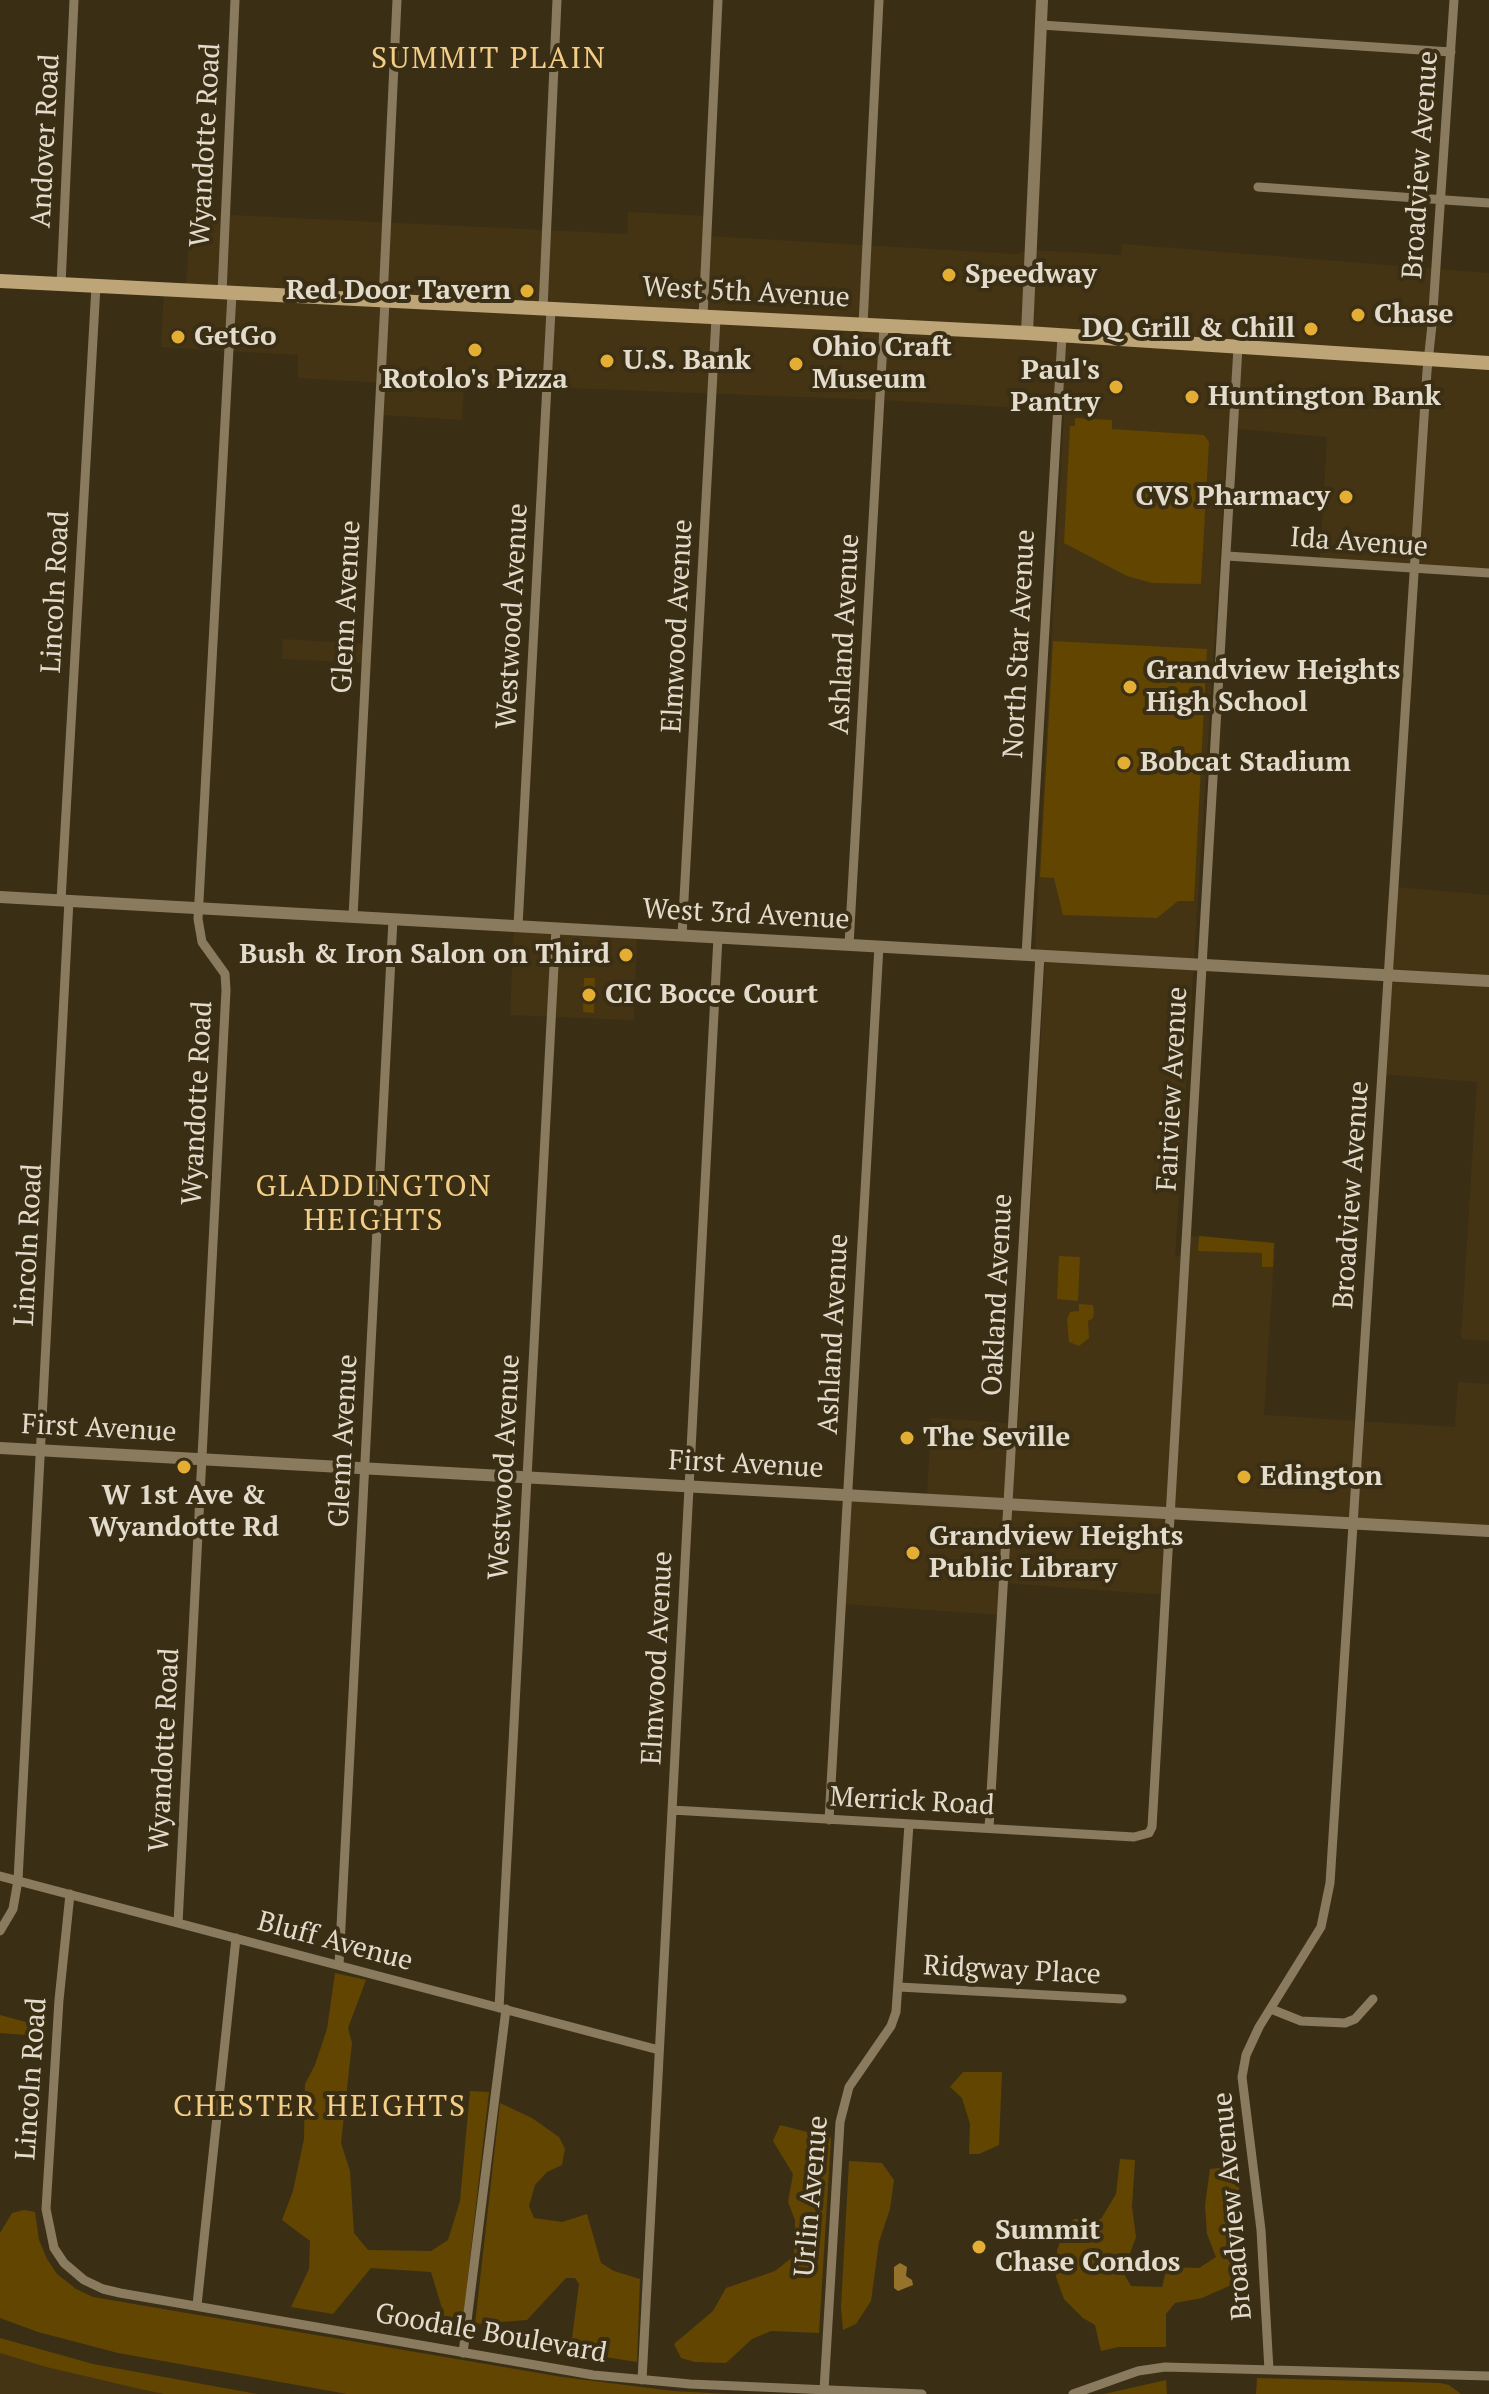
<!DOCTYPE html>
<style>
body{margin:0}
canvas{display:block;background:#3a2e15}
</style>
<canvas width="1489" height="2394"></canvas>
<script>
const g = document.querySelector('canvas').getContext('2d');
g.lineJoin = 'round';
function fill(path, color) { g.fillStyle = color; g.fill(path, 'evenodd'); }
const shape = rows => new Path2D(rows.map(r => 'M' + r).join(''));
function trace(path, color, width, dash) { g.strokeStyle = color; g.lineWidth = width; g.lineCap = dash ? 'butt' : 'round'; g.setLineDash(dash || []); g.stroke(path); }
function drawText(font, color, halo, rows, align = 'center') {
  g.font = font + ' "PT Serif",serif'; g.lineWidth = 8; g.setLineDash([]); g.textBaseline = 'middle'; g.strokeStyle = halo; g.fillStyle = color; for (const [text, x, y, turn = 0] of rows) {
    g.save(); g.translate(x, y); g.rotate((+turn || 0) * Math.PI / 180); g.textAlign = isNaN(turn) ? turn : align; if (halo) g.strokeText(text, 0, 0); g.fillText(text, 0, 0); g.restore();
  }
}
const built = shape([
 [628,212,708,216,708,236,1016,254,1032,250,1121,255,1122,244,1489,273,1489,572,1320,560,1327,437,1228,428,1175,1257,1189,1251,1190,1236,1275,1243,1264,1415,1455,1427,1458,1382,1489,1384,1489,1529,1171,1518,1167,1595,1003,1583,1001,1615,842,1604,847,1492,927,1497,931,1418,1018,1424,1045,966,1035,946,1064,416,1055,410,879,400,464,384,462,420,382,415,383,383,298,378,298,355,161,347,164,290,186,290,190,213,627,234],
 [283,639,366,644,364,663,282,659],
 [1394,887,1489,895,1489,1341,1461,1339,1477,1082,1381,1074],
 [514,927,637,932,634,1020,510,1015],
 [0,2353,46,2367,164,2394,0,2394]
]);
const green = shape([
 [1075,418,1112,420,1112,429,1204,435,1209,442,1201,584,1152,583,1127,576,1064,543,1070,426,1075,426],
 [1053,641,1207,649,1194,901,1178,901,1157,918,1063,915,1054,878,1040,877],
 [584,978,595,978,594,1013,583,1012],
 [1199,1236,1274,1243,1273,1267,1262,1267,1262,1253,1198,1251],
 [1059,1256,1080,1257,1078,1301,1057,1299],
 [1079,1304,1093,1305,1094,1312,1093,1318,1088,1321,1089,1338,1079,1346,1069,1342,1067,1320,1070,1312,1079,1311],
 [335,1973,366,1980,348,2028,352,2043,341,2143,350,2171,354,2233,368,2250,431,2251,448,2240,460,2201,470,2091,489,2092,462,2328,447,2325,431,2272,371,2268,333,2314,291,2307,309,2269,310,2241,282,2220,293,2191,304,2139,305,2084,315,2065,327,2029],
 [0,2015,41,2026,40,2036,0,2033],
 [963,2072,1002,2072,999,2145,979,2154,969,2154,970,2124,962,2098,950,2087],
 [500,2103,532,2118,559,2137,565,2149,562,2165,547,2172,535,2185,529,2206,534,2218,562,2222,587,2214,601,2263,614,2271,640,2279,637,2362,580,2353,572,2338,579,2284,575,2278,566,2278,527,2320,475,2324],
 [780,2125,831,2138,819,2333,771,2331,752,2339,726,2363,695,2362,681,2358,674,2344,713,2311,726,2288,775,2271,794,2256,795,2220,788,2202,793,2174,773,2141],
 [1120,2159,1135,2160,1132,2207,1136,2237,1123,2272,1131,2286,1162,2287,1167,2267,1199,2268,1216,2257,1207,2234,1205,2205,1210,2169,1237,2166,1247,2278,1202,2298,1175,2303,1166,2314,1166,2347,1118,2347,1101,2351,1095,2325,1083,2318,1064,2299,1056,2277,1057,2250,1065,2230,1074,2219,1101,2219,1116,2194],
 [849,2161,882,2163,894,2180,890,2209,879,2242,871,2301,856,2324,843,2330,841,2307],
 [24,2210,35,2212,39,2240,47,2259,57,2274,76,2289,93,2297,562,2377,673,2391,729,2394,347,2394,118,2353,38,2332,0,2318,0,2233,12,2213],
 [0,2338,93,2364,257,2394,164,2394,140,2389,46,2367,0,2353],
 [1257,2378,1440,2383,1449,2385,1461,2394,1256,2394],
 [1166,2380,1167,2394,1104,2394]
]);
const water = shape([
 [900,2263,907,2267,906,2276,912,2280,913,2285,898,2291,894,2288,894,2267]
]);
const minor = shape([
 [1041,25,1451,52],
 [1258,187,1489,203],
 [61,285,74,0],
 [222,293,235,0],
 [383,300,397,0],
 [543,309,557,0],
 [703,317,718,0],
 [863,325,879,0],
 [1227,556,1489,573],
 [61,900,96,286],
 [353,916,385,301],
 [518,926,551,310],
 [682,935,716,318],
 [849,945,884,326],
 [1026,955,1062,336],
 [672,1810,1134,1837,1149,1833,1152,1827,1238,347],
 [829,1820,879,946],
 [989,1828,1040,955],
 [0,1876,659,2050],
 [70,1894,59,2000,46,2209,54,2248,64,2263,84,2280,103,2289,120,2293,593,2375,690,2384,922,2394],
 [178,1923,226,990,225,974,202,942,198,919,232,293],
 [0,1931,13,1909,18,1880,69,900],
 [339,1965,393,919],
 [899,1987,1122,1999],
 [499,2008,556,928],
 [1271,2009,1301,2021,1345,2023,1355,2019,1373,1999],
 [197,2305,236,1938],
 [463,2353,506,2009],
 [1269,2370,1261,2230,1242,2077,1246,2055,1259,2027,1321,1927,1330,1883,1427,371,1432,325,1454,0],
 [642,2380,718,937],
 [824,2390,840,2122,849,2087,891,2026,896,2012,909,1824],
 [1073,2394,1138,2371,1165,2367,1489,2376]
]);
const tertiary = shape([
 [1027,333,1042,0],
 [0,897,1489,981],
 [0,1448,1489,1531],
 [823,2394,824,2390]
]);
const secondary = shape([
 [0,281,1027,333,1489,363]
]);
const markers = [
 [949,275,8,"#e4ae35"],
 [527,291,8,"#e4ae35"],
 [1358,315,8,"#e4ae35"],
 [1311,329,8,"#e4ae35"],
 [178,337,8,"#e4ae35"],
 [475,350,8,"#e4ae35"],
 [607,361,8,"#e4ae35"],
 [796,364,8,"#e4ae35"],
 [1116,387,8,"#e4ae35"],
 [1192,397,8,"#e4ae35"],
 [1346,497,8,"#e4ae35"],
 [1130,687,8,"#e4ae35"],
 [1124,763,8,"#e4ae35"],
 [626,955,8,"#e4ae35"],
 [589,995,8,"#e4ae35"],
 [907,1438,8,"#e4ae35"],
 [184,1467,8,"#e4ae35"],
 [1244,1477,8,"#e4ae35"],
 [913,1553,8,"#e4ae35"],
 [979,2247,8,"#e4ae35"]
];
const streetNames = [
 ["Andover Road",46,141,-87],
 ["Wyandotte Road",206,145,-87],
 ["Broadview Avenue",1421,165,-86],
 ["West 5th Avenue",746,293,3],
 ["Ida Avenue",1359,543,4],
 ["Lincoln Road",56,592,-87],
 ["Glenn Avenue",347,607,-87],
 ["Westwood Avenue",513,616,-87],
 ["Elmwood Avenue",678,626,-87],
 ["Ashland Avenue",845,634,-87],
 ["North Star Avenue",1020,644,-87],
 ["West 3rd Avenue",746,915,3],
 ["Fairview Avenue",1173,1089,-87],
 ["Wyandotte Road",198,1103,-87],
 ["Broadview Avenue",1352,1195,-86],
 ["Lincoln Road",29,1245,-87],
 ["Oakland Avenue",998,1295,-87],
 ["Ashland Avenue",834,1334,-87],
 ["First Avenue",99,1429,3],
 ["Glenn Avenue",344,1441,-87],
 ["First Avenue",746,1465,3],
 ["Westwood Avenue",505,1467,-87],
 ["Elmwood Avenue",658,1658,-87],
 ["Wyandotte Road",165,1750,-87],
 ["Merrick Road",912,1802,3],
 ["Bluff Avenue",335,1942,15],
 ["Ridgway Place",1012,1971,3],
 ["Lincoln Road",32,2079,-86],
 ["Urlin Avenue",812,2196,-85],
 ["Broadview Avenue",1233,2206,-95],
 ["Goodale Boulevard",491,2334,10]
];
const poiNames = [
 ["Speedway",965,275],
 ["Red Door Tavern",511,291,"right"],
 ["Chase",1374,315],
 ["DQ Grill & Chill",1295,329,"right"],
 ["GetGo",194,337],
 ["Ohio Craft",812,348],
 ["Museum",812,380],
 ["U.S. Bank",623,361],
 ["Paul's",1100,371,"right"],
 ["Pantry",1100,403,"right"],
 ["Rotolo's Pizza",475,380,"center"],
 ["Huntington Bank",1208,397],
 ["CVS Pharmacy",1330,497,"right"],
 ["Grandview Heights",1146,671],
 ["High School",1146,703],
 ["Bobcat Stadium",1140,763],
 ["Bush & Iron Salon on Third",610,955,"right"],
 ["CIC Bocce Court",605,995],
 ["The Seville",923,1438],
 ["Edington",1260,1477],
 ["W 1st Ave &",184,1496,"center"],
 ["Wyandotte Rd",184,1528,"center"],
 ["Grandview Heights",929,1537],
 ["Public Library",929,1569],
 ["Summit",995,2231],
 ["Chase Condos",995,2263]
];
const neighbourhoodNames = [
 ["SUMMIT PLAIN",489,59],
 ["GLADDINGTON",374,1187],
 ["HEIGHTS",374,1221],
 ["CHESTER HEIGHTS",320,2107]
];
fill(built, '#443413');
fill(green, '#614500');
fill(water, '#96732b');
trace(minor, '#8a7b5f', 9);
trace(tertiary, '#8a7b5f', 12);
trace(secondary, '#bda578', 14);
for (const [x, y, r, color] of markers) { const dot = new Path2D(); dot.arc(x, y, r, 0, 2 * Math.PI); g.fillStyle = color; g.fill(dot); trace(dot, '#3a2e15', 3); }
drawText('28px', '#e3dbcc', '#3a2e15', streetNames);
drawText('bold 28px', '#e3dbcc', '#3a2e15', poiNames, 'left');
g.letterSpacing = '2px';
drawText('30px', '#f4ce86', '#3a2e15', neighbourhoodNames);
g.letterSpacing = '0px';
</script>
